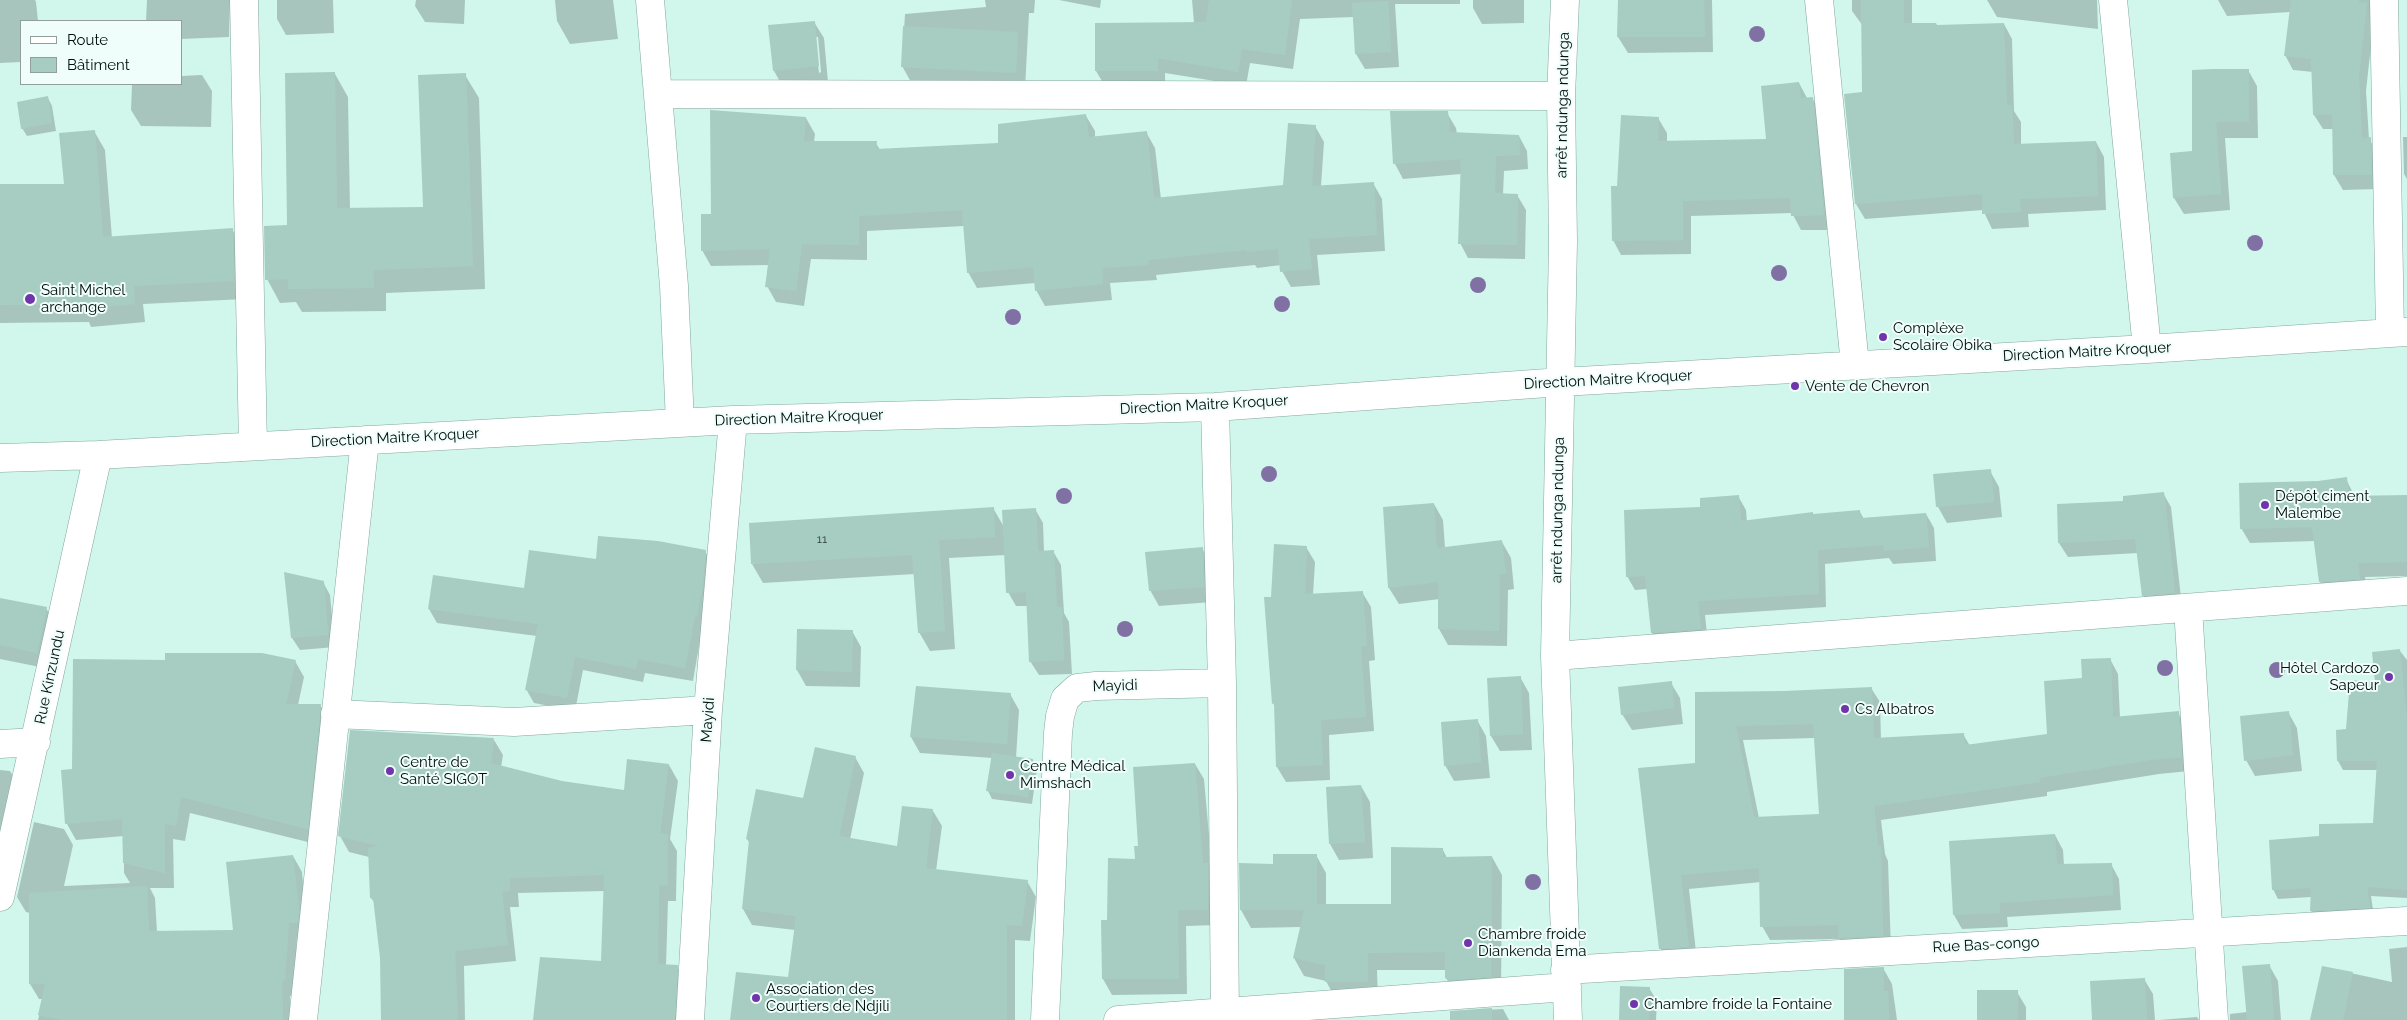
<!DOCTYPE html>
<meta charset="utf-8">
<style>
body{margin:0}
#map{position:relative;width:2407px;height:1020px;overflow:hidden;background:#d1f7ec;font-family:Raleway,sans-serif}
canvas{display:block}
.legend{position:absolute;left:20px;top:20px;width:162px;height:65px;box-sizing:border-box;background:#effefa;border:1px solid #919e9a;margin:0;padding:6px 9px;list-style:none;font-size:15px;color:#030e0b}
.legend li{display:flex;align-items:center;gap:10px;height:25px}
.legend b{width:25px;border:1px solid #919e9a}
</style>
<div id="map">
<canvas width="2407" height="1020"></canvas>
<ul class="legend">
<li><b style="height:6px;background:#fff"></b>Route</li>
<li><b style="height:14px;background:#a7cdc2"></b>Bâtiment</li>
</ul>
</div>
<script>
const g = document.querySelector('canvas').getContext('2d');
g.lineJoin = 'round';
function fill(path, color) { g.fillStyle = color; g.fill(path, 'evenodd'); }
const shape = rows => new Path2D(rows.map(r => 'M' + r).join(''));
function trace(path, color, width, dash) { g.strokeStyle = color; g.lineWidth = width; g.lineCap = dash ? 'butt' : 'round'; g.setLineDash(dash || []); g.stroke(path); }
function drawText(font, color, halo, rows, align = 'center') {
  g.font = font + ' Raleway,sans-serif'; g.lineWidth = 4; g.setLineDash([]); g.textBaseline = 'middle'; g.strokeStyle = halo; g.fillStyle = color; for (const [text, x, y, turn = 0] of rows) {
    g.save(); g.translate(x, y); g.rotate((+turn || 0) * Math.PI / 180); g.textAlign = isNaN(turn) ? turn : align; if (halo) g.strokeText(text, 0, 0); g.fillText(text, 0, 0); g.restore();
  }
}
const shadow = shape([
 [0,0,35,0,36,2,38,21,21,21,21,62,0,63],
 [147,0,230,0,229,37,181,39,181,21,146,21],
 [277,0,333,0,334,33,286,35,277,19],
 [416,0,465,0,464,24,425,22,415,6],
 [555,0,613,0,618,39,570,44,557,21],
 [985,0,1035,0,1034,13,1029,13,1025,89,911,82,902,66,905,14,986,7],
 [1059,0,1101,0,1100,8],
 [1192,0,1460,0,1460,4,1395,4,1399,67,1365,69,1356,54,1354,17,1300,19,1293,69,1250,63,1246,86,1165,73,1165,86,1105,86,1096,71,1194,23],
 [1473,0,1524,0,1524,23,1482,24,1473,8],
 [1619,0,1712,0,1713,52,1628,53,1618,37],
 [1852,0,1912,0,1912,24,1937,26,2004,24,2012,39,2014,111,2021,122,2021,145,2096,142,2104,157,2106,210,2028,214,2029,227,1992,229,1983,210,1865,219,1856,204,1863,94,1863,26,1852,11],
 [1987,0,2097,0,2098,29,1997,17],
 [2218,0,2376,0,2366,91,2369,139,2378,153,2379,189,2343,190,2334,175,2333,129,2323,129,2314,115,2313,72,2293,70,2285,55,2290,12,2227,16],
 [814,22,824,38,828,82,783,87,774,71],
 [815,37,818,37,821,72,819,73],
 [2248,70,2257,86,2258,138,2225,138,2230,210,2184,214,2174,198,2193,152],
 [335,74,348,97,350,209,424,208,465,75,479,98,485,289,386,293,386,311,302,312,296,302,280,303,267,279,288,227],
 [202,75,212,91,211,127,141,126,131,110,132,84,181,84,181,76],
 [1799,83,1807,98,1812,98,1821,113,1832,230,1801,230,1792,213,1691,216,1691,254,1621,255,1613,240,1618,187,1658,118,1667,133,1667,142,1768,140],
 [48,98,52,106,56,131,27,136,22,128],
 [1447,113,1456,128,1457,134,1519,136,1527,151,1528,169,1504,171,1503,195,1517,195,1526,210,1525,259,1468,258,1460,243,1461,174,1403,179,1395,164],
 [1086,116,1095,131,1095,137,1146,132,1155,148,1161,199,1285,186,1315,126,1324,142,1321,186,1373,183,1382,199,1385,251,1317,255,1320,285,1291,287,1282,271,1281,265,1257,268,1255,265,1156,275,1157,280,1110,283,1112,300,1045,306,1036,290,1035,283,977,288,968,272,964,226,867,231,867,260,811,259,804,306,776,302,767,286,769,265,711,266,702,250,712,215,806,118,815,134,814,142,876,143,880,150,999,144],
 [94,131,105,150,112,238,232,229,243,248,244,299,143,304,145,322,91,327,89,322,0,323,0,185,65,186],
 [2403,137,2407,137,2407,179,2404,174],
 [1990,471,1999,487,2002,517,1947,523,1938,507],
 [2346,479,2355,497,2407,496,2407,576,2365,577,2367,593,2329,596,2320,582,2315,541,2250,543,2241,528,2318,483],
 [2163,493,2171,507,2182,607,2151,609,2143,595,2138,553,2068,557,2059,543,2125,502],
 [1738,496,1746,510,1747,522,1860,512,1864,519,1926,514,1934,528,1936,561,1893,564,1889,558,1825,564,1826,607,1705,615,1708,643,1660,646,1652,633,1648,589,1635,590,1627,576,1702,508],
 [1434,504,1443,520,1445,548,1502,542,1511,558,1514,589,1508,590,1507,646,1448,645,1439,629,1440,599,1399,604,1389,588],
 [993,508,1004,527,1035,509,1043,523,1044,551,1053,551,1061,565,1064,613,1069,622,1072,674,1039,675,1030,661,1028,606,1016,606,1008,592,1006,555,949,558,955,649,930,651,919,632,915,574,763,583,752,564],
 [1306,547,1315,562,1313,595,1362,592,1371,607,1375,660,1369,661,1374,731,1329,735,1330,780,1286,782,1277,767,1275,707,1273,703,1273,598],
 [1202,548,1211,564,1212,602,1159,606,1150,590],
 [705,551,713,565,693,681,645,673,643,682,583,670,575,711,534,703,526,689,537,636,437,623,429,609,525,589,597,561],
 [323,582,330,595,335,647,300,650,292,638],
 [46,608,55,624,45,668,0,659,0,616],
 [798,630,852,631,861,647,860,687,806,686,797,670],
 [2400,651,2407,660,2407,898,2371,896,2374,916,2316,920,2311,911,2311,897,2278,899,2273,889,2320,837,2375,824,2377,770,2343,770,2338,761,2347,731],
 [2110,659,2118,674,2120,718,2178,713,2186,727,2189,771,2159,774,2047,792,2047,796,1881,820,1885,854,1888,861,1891,950,1848,952,1840,939,1770,940,1762,926,1761,882,1689,889,1697,961,1668,963,1660,948,1697,764,1696,693,1784,693,1871,688,1880,702,1881,739,1963,734,1970,746,2048,735,2083,679],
 [1815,738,1820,816,1759,818,1743,740],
 [295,661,304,677,298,705,320,705,330,721,316,844,190,813,185,841,173,839,174,888,150,888,155,898,157,932,234,931,293,856,302,872,307,927,306,938,297,938,294,996,290,996,290,1020,38,1020,43,999,39,999,30,984,30,913,26,912,17,897,34,822,64,829,73,845,64,886,130,883,124,873,124,836,76,840,67,824,74,770],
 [1520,677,1529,693,1532,750,1500,751,1491,736],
 [1671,683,1680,698,1683,724,1632,730,1622,714],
 [1010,694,1019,710,1016,758,1033,760,1037,768,1032,804,992,799,988,791,993,758,920,753,911,737],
 [2288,712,2297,728,2302,771,2255,776,2246,760],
 [1477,720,1486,736,1490,778,1454,781,1445,765],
 [494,740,503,755,501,767,562,783,625,791,669,765,678,781,670,839,677,851,676,901,668,901,666,966,677,967,686,982,684,1020,538,1020,602,963,605,891,518,893,519,907,510,907,516,961,464,966,465,1020,383,1020,381,958,375,903,371,898,369,857,349,852,340,836],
 [855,757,864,773,850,839,898,847,933,811,942,826,936,871,1027,881,1036,897,1030,941,1015,940,1015,1020,731,1020,789,979,795,930,752,925,743,909,750,844,747,839,804,799],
 [1195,764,1204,779,1217,925,1186,926,1187,994,1112,995,1103,979,1102,921,1108,921,1137,860,1139,847],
 [0,770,10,771,19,786,0,877],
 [1361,786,1370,802,1373,858,1339,860,1330,844],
 [2055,835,2063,850,2064,865,2111,864,2119,879,2121,910,2007,917,2008,927,1962,929,1954,915],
 [1443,850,1447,858,1492,857,1502,875,1501,994,1457,996,1446,978,1446,970,1377,970,1378,1000,1336,1000,1326,981,1304,976,1294,958,1301,927,1251,928,1241,910,1274,865,1316,855,1326,873,1326,905,1392,905],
 [2407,947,2407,1020,2312,1020,2323,967,2392,982,2389,949],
 [2269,965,2278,981,2281,1020,2230,1020,2230,1014,2247,1012],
 [1883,968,1892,984,1897,1020,1846,1020],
 [2144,979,2153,994,2155,1020,2093,1020],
 [1649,988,1657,1001,1656,1020,1620,1020],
 [2017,992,2026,1007,2026,1020,1978,1020],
 [1503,1009,1509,1020,1451,1020,1451,1012],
 [2197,1017,2199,1020,2159,1020]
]);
const building = shape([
 [1209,0,1292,0,1285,55,1242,49,1238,72,1158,58,1158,71,1095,71,1095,23,1206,22],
 [1618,0,1704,0,1705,37,1617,37],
 [1861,0,1904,0,1904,23,1936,23,1937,25,2004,23,2007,105,2012,105,2014,144,2096,141,2098,196,2020,199,2021,212,1982,214,1982,194,1855,204,1844,94,1862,92],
 [2291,0,2359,0,2359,2,2367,3,2359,76,2362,138,2371,137,2372,175,2333,175,2332,114,2313,115,2311,59,2284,56],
 [1388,1,1391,52,1355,54,1352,3],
 [815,21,819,66,773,71,768,25],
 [903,26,1018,32,1016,73,901,67],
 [2213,69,2249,69,2249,122,2216,122,2221,194,2173,198,2170,153,2192,151,2192,70],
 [335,72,337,208,423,207,418,75,466,73,473,266,373,270,374,288,288,289,288,279,265,280,264,226,287,225,285,73],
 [1799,82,1801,98,1813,97,1824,215,1791,216,1790,198,1683,201,1683,240,1612,241,1611,186,1617,186,1621,115,1659,117,1658,141,1766,139,1761,86],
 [48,96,52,123,21,129,17,102],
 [710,110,806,117,804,141,877,141,876,149,998,143,998,124,1086,114,1089,137,1147,131,1154,198,1283,185,1288,123,1316,125,1312,186,1374,182,1377,235,1309,239,1312,269,1280,272,1278,249,1247,252,1246,250,1148,260,1149,265,1102,268,1103,284,1035,291,1033,267,967,273,962,210,859,216,859,245,802,244,796,291,765,287,770,249,701,251,701,214,711,214],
 [1390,111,1448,111,1450,132,1519,135,1520,155,1496,156,1495,193,1518,194,1517,245,1458,244,1461,159,1393,164],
 [95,130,103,237,233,228,234,281,134,286,135,304,80,309,79,304,0,305,0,184,64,184,59,133],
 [1991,469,1994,502,1936,507,1933,474],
 [2347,477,2349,496,2407,495,2407,562,2358,563,2360,579,2319,582,2312,527,2240,529,2239,483,2318,481],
 [2164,492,2175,593,2142,596,2135,539,2058,543,2057,504,2123,501,2123,496],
 [1739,495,1741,521,1813,512,1813,514,1860,510,1861,518,1926,513,1929,547,1884,551,1883,545,1818,550,1819,594,1698,601,1701,629,1651,633,1645,576,1626,577,1624,510,1700,507,1700,498],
 [1434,503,1437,548,1502,540,1506,574,1500,574,1499,631,1438,629,1438,582,1388,588,1383,507],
 [994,507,995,537,939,540,945,631,918,633,912,555,751,564,749,523],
 [1036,508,1038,551,1054,550,1057,607,1062,607,1064,660,1029,662,1026,592,1006,593,1002,510],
 [598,536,658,541,706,550,703,584,697,616,695,616,685,668,638,659,636,669,575,657,567,698,525,690,538,624,428,609,433,575,524,588,529,550,596,559],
 [1274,544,1307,546,1305,594,1363,591,1367,646,1361,646,1366,717,1321,720,1323,765,1276,767,1274,703,1272,704,1264,597,1271,597],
 [1203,547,1204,587,1149,591,1145,552],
 [284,572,324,581,328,635,291,638],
 [0,598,47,607,37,653,0,645],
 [797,629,853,630,852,672,796,670],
 [2400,649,2407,721,2407,890,2367,887,2370,908,2310,911,2311,888,2272,890,2269,840,2319,836,2319,824,2373,823,2377,761,2337,761,2336,730,2346,729,2350,680,2375,682,2372,652],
 [165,653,262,653,296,660,286,704,321,704,308,829,181,797,176,826,165,824,165,873,123,863,122,819,65,824,61,770,72,769,73,659,165,660],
 [2111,658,2113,717,2179,711,2182,757,2150,760,2039,778,2040,782,1874,806,1878,845,1881,845,1883,936,1838,938,1838,925,1760,927,1759,868,1681,875,1689,947,1659,949,1638,768,1695,763,1695,692,1784,691,1872,687,1874,738,1964,733,1965,745,2047,734,2044,681,2082,678,2081,659],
 [1813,724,1819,814,1754,817,1736,726],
 [1521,676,1523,734,1490,736,1487,678],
 [1672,681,1674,708,1621,715,1618,687],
 [916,686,1011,693,1007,744,910,737],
 [2289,711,2293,755,2244,761,2240,716],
 [1478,719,1481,762,1444,766,1441,722],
 [350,730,494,738,491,763,562,781,624,790,627,759,669,764,660,834,668,834,668,886,659,885,658,964,678,965,675,1020,533,1020,540,957,601,961,604,875,510,878,510,891,502,892,508,945,455,951,458,1020,381,1020,380,958,373,898,370,898,368,848,379,846,338,836],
 [815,747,856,756,839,836,897,846,902,806,933,809,926,868,1028,880,1022,926,1007,925,1007,1020,730,1020,736,972,788,977,796,916,742,909,749,840,746,839,756,789,803,798],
 [992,753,1033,759,1028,797,986,791],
 [1195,763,1203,863,1208,863,1208,910,1178,910,1179,979,1102,979,1101,920,1107,920,1108,858,1135,859,1134,846,1138,846,1133,767],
 [1361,785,1365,842,1329,844,1326,787],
 [2055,834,2057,864,2112,863,2113,895,2000,903,2000,913,1953,915,1949,841],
 [1391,847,1443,848,1443,857,1492,856,1491,977,1449,980,1445,978,1445,952,1368,953,1368,982,1325,982,1325,965,1293,958,1304,910,1240,910,1239,863,1273,864,1273,854,1317,854,1317,904,1391,904],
 [293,855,299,910,298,922,289,923,285,981,282,980,283,1020,62,1020,38,1015,45,984,29,984,29,893,147,886,149,931,233,930,226,862],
 [2270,964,2274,1020,2247,1020,2242,966],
 [2322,966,2353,972,2343,1020,2310,1020],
 [1884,967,1884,991,1888,991,1889,1020,1844,1020,1844,969],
 [2145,978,2147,1020,2092,1020,2090,981],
 [1620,986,1650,987,1649,1020,1619,1020],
 [1977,990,2018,990,2018,1020,1977,1020],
 [1492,1008,1492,1020,1450,1020,1450,1011]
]);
const minor = shape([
 [244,0,253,446],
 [650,0,674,286,680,423],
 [1565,0,1561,96,1563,242,1555,656,1568,1020],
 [1819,0,1855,365],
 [2113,0,2147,349],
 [2384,0,2390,332],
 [658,94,1561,96],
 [1215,407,1222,683,1225,1020],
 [0,458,98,455,733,420,1215,407,1561,382,2147,349,2407,332],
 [2188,608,2214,1020],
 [1555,656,2407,591],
 [335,714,514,722,708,710],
 [0,744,36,742],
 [0,897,98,455],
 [1565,970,2407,921],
 [303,1020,365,440],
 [690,1020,708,710,733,420],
 [1045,1020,1058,733,1060,716,1065,699,1077,688,1096,686,1222,683],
 [1118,1020,1567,987]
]);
const trees = [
 [1757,34],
 [2255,243],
 [1779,273],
 [1478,285],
 [1282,304],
 [1013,317],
 [1269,474],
 [1064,496],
 [1125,629],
 [2165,668],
 [2277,670],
 [1533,882]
];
const markers = [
 [30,299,6,"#7035ab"],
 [1883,337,5,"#7035ab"],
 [1795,386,5,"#7035ab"],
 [2265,505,5,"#7035ab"],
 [2389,677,5,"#7035ab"],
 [1845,709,5,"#7035ab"],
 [390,771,5,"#7035ab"],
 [1010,775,5,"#7035ab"],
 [1468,943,5,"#7035ab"],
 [756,998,5,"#7035ab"],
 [1634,1004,5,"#7035ab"]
];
const numberNames = [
 ["11",822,539]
];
const streetNames = [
 ["arrêt ndunga ndunga",1563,105,-89],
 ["Direction Maitre Kroquer",2087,352,-3],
 ["Direction Maitre Kroquer",1608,380,-3],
 ["Direction Maitre Kroquer",1204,405,-3],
 ["Direction Maitre Kroquer",799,418,-2],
 ["Direction Maitre Kroquer",395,438,-3],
 ["arrêt ndunga ndunga",1558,510,-89],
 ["Rue Kinzundu",50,677,-78],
 ["Mayidi",1115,686,-2],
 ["Mayidi",708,720,-86],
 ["Rue Bas-congo",1986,945,-3]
];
const poiNames = [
 ["Saint Michel",41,290],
 ["archange",41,307],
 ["Complèxe",1893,328],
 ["Scolaire Obika",1893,345],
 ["Vente de Chevron",1805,386],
 ["Dépôt ciment",2275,496],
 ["Malembe",2275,513],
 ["Hôtel Cardozo",2379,668,"right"],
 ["Sapeur",2379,685,"right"],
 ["Cs Albatros",1855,709],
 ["Centre de",400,762],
 ["Santé SIGOT",400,779],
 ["Centre Médical",1020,766],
 ["Mimshach",1020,783],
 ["Chambre froide",1478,934],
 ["Diankenda Ema",1478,951],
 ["Association des",766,989],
 ["Courtiers de Ndjili",766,1006],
 ["Chambre froide la Fontaine",1644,1004]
];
fill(shadow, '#0003');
fill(building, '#a7cdc2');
trace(minor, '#83a79d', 29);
trace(minor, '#fff', 28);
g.fillStyle = '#8070a3';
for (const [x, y] of trees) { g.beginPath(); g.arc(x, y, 8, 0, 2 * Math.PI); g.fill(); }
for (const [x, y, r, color] of markers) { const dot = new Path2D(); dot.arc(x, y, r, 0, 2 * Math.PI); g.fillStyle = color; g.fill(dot); trace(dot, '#effefa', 2); }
drawText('12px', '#2c3e39', null, numberNames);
drawText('15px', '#030e0b', '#effefa', streetNames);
drawText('15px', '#030e0b', '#effefa', poiNames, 'left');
</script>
